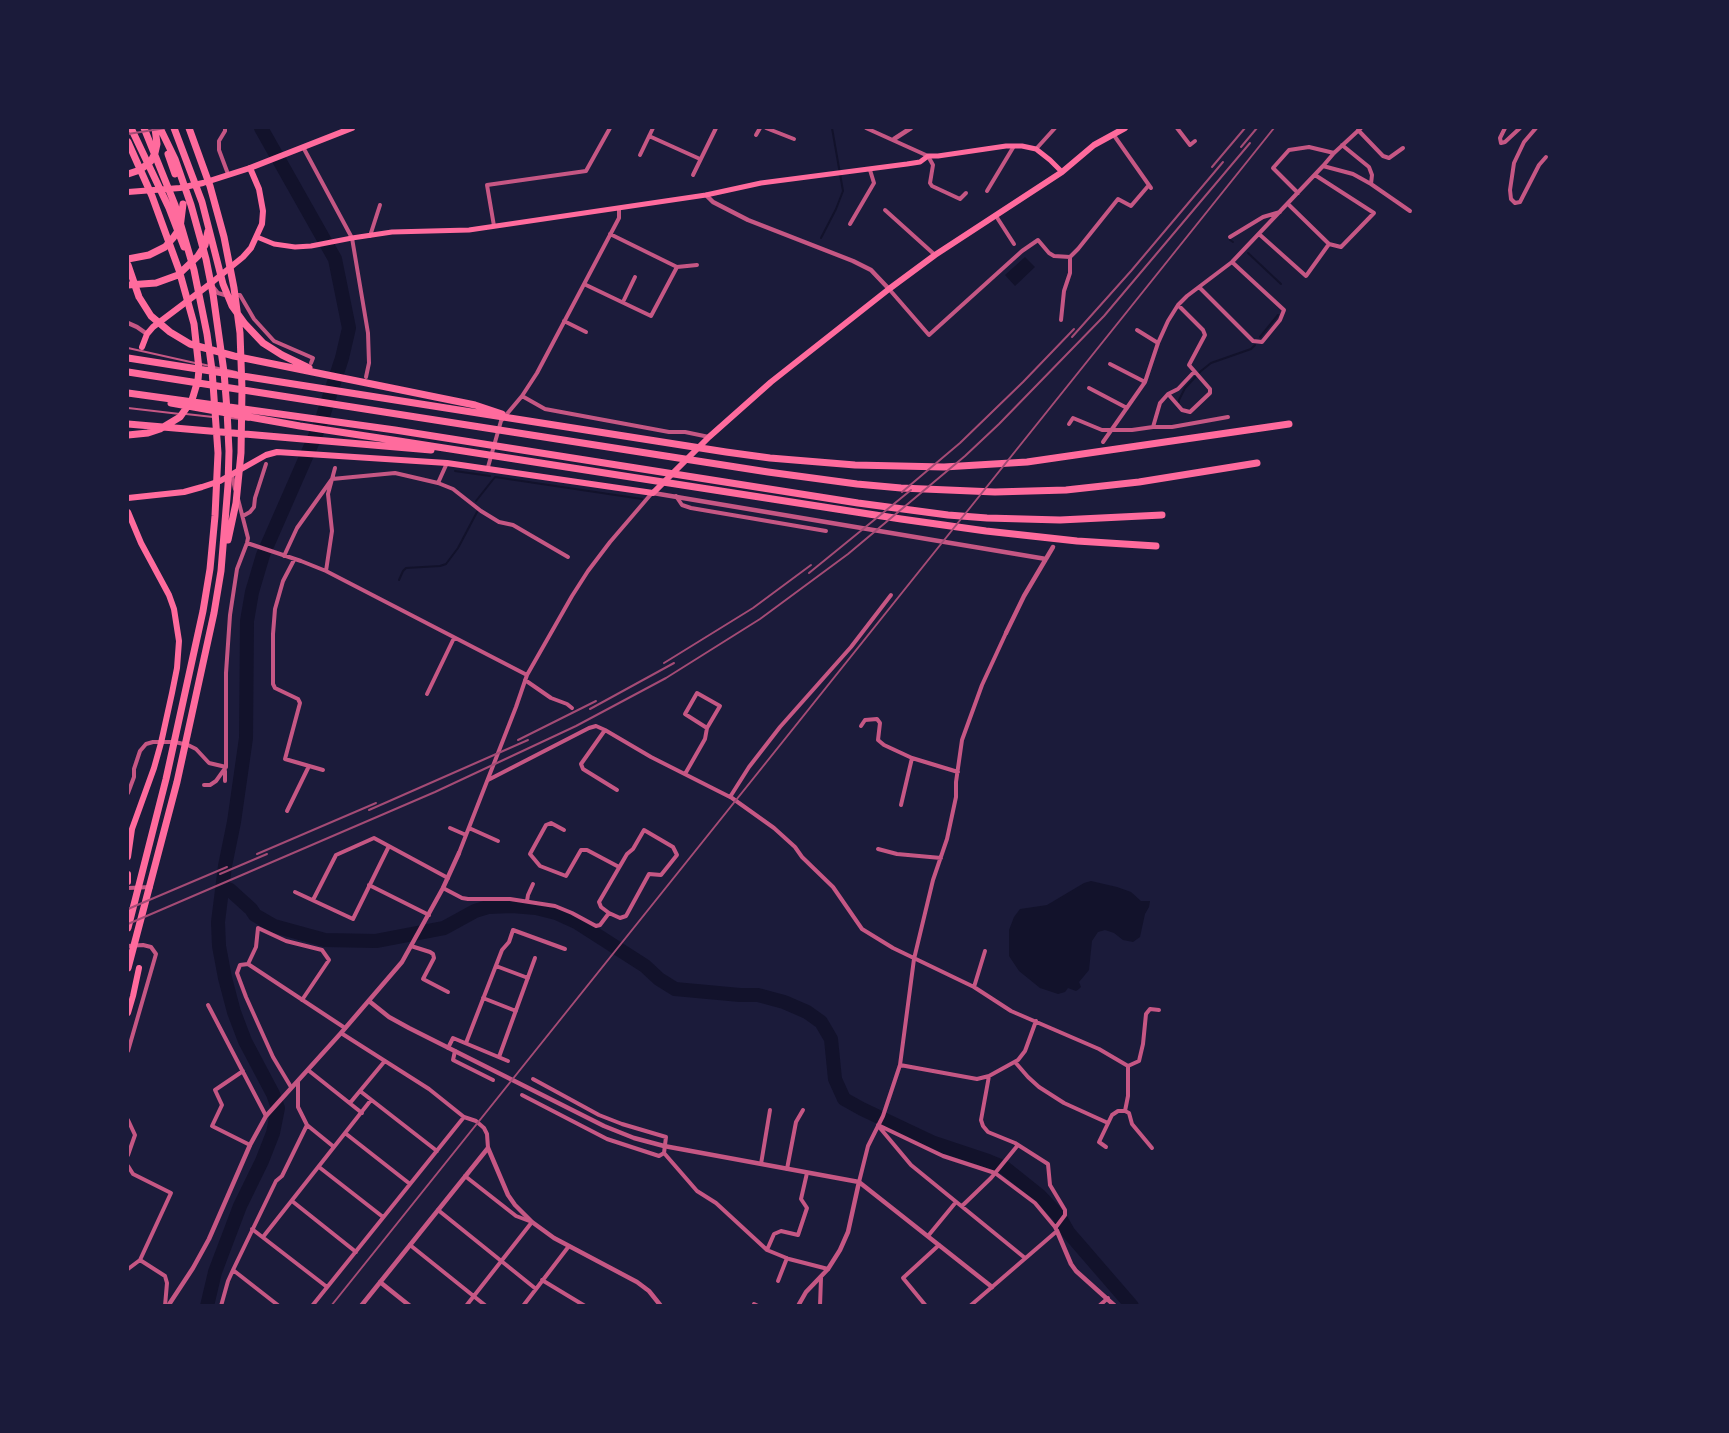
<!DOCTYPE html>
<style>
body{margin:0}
#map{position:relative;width:1729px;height:1433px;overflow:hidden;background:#1b1b3a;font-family:"Varela Round",sans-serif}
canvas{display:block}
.frame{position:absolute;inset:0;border:129px solid #1b1b3a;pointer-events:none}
</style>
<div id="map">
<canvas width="1729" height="1433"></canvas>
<div class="frame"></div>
</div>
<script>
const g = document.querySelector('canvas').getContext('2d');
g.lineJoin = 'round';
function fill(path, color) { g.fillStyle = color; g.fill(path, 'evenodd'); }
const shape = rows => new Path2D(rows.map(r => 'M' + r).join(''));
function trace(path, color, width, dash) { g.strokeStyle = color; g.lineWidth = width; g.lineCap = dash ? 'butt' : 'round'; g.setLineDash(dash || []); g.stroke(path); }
const water = shape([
 [1025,257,1035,267,1015,286,1005,275],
 [1091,881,1117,887,1131,892,1141,901,1150,901,1149,907,1145,914,1140,937,1133,942,1123,940,1114,933,1105,930,1098,932,1092,941,1089,970,1079,982,1081,987,1079,989,1076,991,1068,988,1065,992,1058,994,1040,988,1019,971,1009,956,1009,930,1014,917,1020,909,1047,905,1084,883]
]);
const stream = shape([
 [1110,128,1111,128],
 [821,238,836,209,843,191,832,128],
 [1230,240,1233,242],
 [1248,253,1281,284],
 [1260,337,1278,315],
 [1179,402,1179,400,1185,388,1201,371,1211,363,1251,349,1255,345],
 [455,471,490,476],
 [476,501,495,477,642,499],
 [399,580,403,571,406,568,440,566,446,564,458,548,477,512]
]);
const river = shape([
 [223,887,230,890,251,909,255,915,274,926,325,940,376,941,444,928,475,911,488,907,512,906,536,908,556,913,578,923,645,966,659,979,675,989,740,995,758,995,784,1002,807,1012,821,1022,831,1039,835,1079,844,1099,862,1109,934,1143,988,1161,1005,1168,1040,1196,1059,1216,1068,1232,1132,1306],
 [207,1306,215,1272,240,1206,262,1161,273,1133,278,1108,273,1094,245,1041,234,1012,225,978,219,946,218,922,225,866,234,822,246,738,247,621,252,592,263,555,320,425,342,358,349,328,335,259,261,128]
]);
const service = shape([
 [128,348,195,363],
 [201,364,236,372],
 [128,408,180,414],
 [186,414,213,417],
 [231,418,249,420]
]);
const minor = shape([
 [225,128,225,131,219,141,219,150,228,174],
 [766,128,794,139],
 [866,128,928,156,933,165,930,183,932,186,960,199,966,193],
 [1177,128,1190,145,1195,141],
 [1505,128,1500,138,1501,143,1505,142,1520,128],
 [1536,128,1524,142,1514,163,1510,190,1511,199,1515,203,1520,202,1539,165,1546,157],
 [1358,130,1383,156,1389,158,1403,148],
 [1113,134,1151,188],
 [756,135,760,128],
 [649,136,700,159],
 [1342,145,1369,167,1372,175,1371,184],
 [303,147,352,238,368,333,369,363,366,377],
 [1036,149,1055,128],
 [640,155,653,128],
 [1323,166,1353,174,1371,184,1410,211],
 [693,175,716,128],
 [987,191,1014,146],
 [1298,193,1273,168,1289,150,1309,147,1334,153],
 [1288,204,1329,244,1341,247,1374,213,1315,175],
 [619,208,619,218,537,373,522,396,545,409,669,432,685,432,709,437],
 [885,210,935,255],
 [996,216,1014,244],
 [850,224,874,183,870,170],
 [494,226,487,185,586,171,610,128],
 [1259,234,1306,276,1329,244],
 [370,236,380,205],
 [1230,237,1263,217,1280,212],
 [677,267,697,265],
 [584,284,651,316,677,267,610,234],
 [1199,287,1253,341,1262,342,1280,320,1284,310,1232,262],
 [214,288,218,293,228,296],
 [889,289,929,335,1022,251,1038,240,1049,253,1054,256,1070,257,1078,249,1118,199,1131,206,1149,185],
 [235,295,240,295,254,319,274,341,313,358,311,363],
 [623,302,635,277],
 [1061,320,1064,291,1070,273,1070,257],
 [564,321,586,332],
 [1137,330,1158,343],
 [1110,364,1145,382],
 [1089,388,1127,408],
 [1168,394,1182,410,1190,412,1210,393,1210,389,1189,365,1205,335,1203,330,1178,305],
 [1069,424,1073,418,1102,430,1132,430,1153,427,1172,427,1228,417],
 [1153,427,1160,403,1168,394,1178,389,1194,372],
 [1103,442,1145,382,1158,343,1168,321,1178,305,1187,296,1232,262,1323,166,1334,153,1361,128],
 [488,467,501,421,522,396],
 [232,475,235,489],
 [438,483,447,463],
 [676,496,682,505,691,508,826,531],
 [243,516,250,512,254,507,255,498,266,464],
 [247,543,301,561,326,571,527,675],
 [284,556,297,528,332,479,395,473,438,483,453,489,481,511,499,522,513,525,568,557],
 [294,560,283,581,275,609,273,634,273,684,275,688,298,699,300,703,285,759,323,770],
 [326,571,332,531,328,494,335,468],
 [525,680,551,698,567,704,572,708],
 [427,694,454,638],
 [861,726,865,720,877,719,880,723,878,740,884,745,912,758,958,772],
 [605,730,581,764,583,769,617,790],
 [685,774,705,739,707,728,720,706,697,693,685,714,707,728],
 [488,780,589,728,596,726,605,730,651,757,732,798,774,828,795,847,802,857,833,887,862,929,893,948,974,987,1011,1011,1099,1049,1128,1066,1128,1096,1125,1111],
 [225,781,225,771],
 [204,785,210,785,216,781,226,767],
 [128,793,134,777,134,769,140,751,146,744,153,742,175,742,188,745,196,749,209,763,226,767,226,673,230,615,237,569,247,543,248,538,238,499],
 [730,797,749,767,780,727,851,647,891,595],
 [901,805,912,758],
 [287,811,309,766],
 [450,828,466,835],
 [469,828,498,841],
 [564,830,551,823,546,825,530,854,540,866,566,876,581,850,587,850,619,867],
 [878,849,897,854,941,858],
 [459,853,516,707,527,675,572,596,588,571,610,542,652,493],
 [369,885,429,915],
 [128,888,151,887],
 [443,888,462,898,468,899,510,899,555,906,572,913,596,926,600,925,609,913,620,918,626,916,649,874,661,875,677,855,673,847,644,830,633,849,627,854,599,902,601,907,609,913],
 [295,892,353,919,389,846],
 [313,900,336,855,374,838,448,878],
 [527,901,528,895,533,884],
 [128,946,143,945,151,947,156,954,128,1051],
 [411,946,430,952,433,954,434,958,423,979,448,992],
 [248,964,256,947,258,928,286,941,322,950,329,960,302,1000],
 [496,966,528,978],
 [974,987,985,951],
 [483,998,516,1011],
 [208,1005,266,1116],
 [341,1033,429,1089,464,1117,476,1121,484,1128,487,1134,488,1148],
 [466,1043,502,950,509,942,513,930,565,949],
 [448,1048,453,1038,508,1061],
 [455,1051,453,1060,493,1080],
 [499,1057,535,958],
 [1015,1062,1028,1077,1039,1087,1064,1103,1108,1123],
 [900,1065,977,1079,989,1076,1018,1060,1025,1051,1036,1021],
 [1128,1066,1139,1061,1143,1044,1146,1014,1150,1009,1159,1010],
 [308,1070,362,1113],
 [243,1071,215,1090,222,1105,212,1126,250,1145],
 [989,1076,981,1120,983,1126,988,1132,1015,1143,1048,1164,1050,1185,1065,1210,1065,1215,1056,1227],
 [533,1079,599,1115,622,1124,666,1137,664,1153,697,1191,716,1203,767,1250,789,1259,828,1269],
 [291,1087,273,1057,246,997,237,973,240,965,248,964,345,1028],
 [360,1091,437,1151],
 [522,1095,607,1139,659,1156,664,1153],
 [350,1103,384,1062],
 [128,1120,135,1135,128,1155],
 [307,1125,334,1147],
 [878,1125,943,1156,995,1173,1035,1203,1055,1227,1057,1231,970,1306],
 [880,1128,911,1165,1025,1258],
 [345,1133,410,1184],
 [1106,1147,1099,1142,1112,1115,1118,1111,1125,1111,1129,1113,1132,1124,1152,1148],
 [761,1164,770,1110],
 [128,1166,133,1174,171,1193,140,1260,128,1269],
 [319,1167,383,1217],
 [787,1169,796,1122,803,1110],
 [465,1176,516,1216,532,1222,466,1306],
 [859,1182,868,1146,883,1116,900,1065,914,959,933,880,947,839,956,797,956,782,962,740,982,685,1006,633],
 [292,1201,356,1252],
 [962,1206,991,1178,1018,1145],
 [438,1210,536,1289],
 [252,1229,327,1287],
 [928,1236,956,1202],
 [263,1237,371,1100],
 [410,1245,486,1306],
 [767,1250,774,1234,781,1231,798,1235,807,1208,801,1199,807,1173],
 [140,1260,165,1276,167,1283,165,1306],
 [233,1270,279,1306],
 [542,1280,585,1306],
 [778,1281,787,1258],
 [754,1304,758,1306],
 [221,1306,228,1281,233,1270,276,1181,282,1176,307,1125,298,1107,298,1081],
 [312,1306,464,1117],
 [523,1306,569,1246],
 [820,1306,821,1278],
 [926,1306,903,1278,939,1245],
 [1099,1306,1108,1298]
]);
const tertiary = shape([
 [894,139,911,128],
 [706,195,713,202,748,220,853,261,871,270,889,289],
 [128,323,137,327,147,334],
 [653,493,1046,559],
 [1006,633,1024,596,1053,547],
 [369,1001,389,1017,409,1028,604,1126,634,1138,664,1146,859,1182,992,1287],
 [1057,1231,1071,1264,1076,1271,1115,1306],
 [380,1282,410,1306],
 [168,1306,193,1268,209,1239,250,1145,266,1116,341,1033,402,962,443,888,459,853],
 [361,1306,488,1148,508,1195,515,1205,532,1222,554,1238,637,1282,649,1291,661,1306],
 [798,1306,806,1292,828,1269,840,1250,848,1232,859,1182]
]);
const secondary = shape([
 [257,237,274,244,295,247,311,246,352,238,392,232,469,230,706,195,761,183,907,164,920,162,928,156,938,156,1006,146,1022,146,1036,149,1050,160,1062,172]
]);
const primary = shape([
 [142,347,147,334,153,327,210,284,243,257,251,248,262,224,263,211,259,189,250,168],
 [128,498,184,492,202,487,220,481,266,455,277,452,447,463,653,493,709,437,771,382,889,289,935,255,1062,172,1094,145,1125,128],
 [128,512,141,543,169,595,174,609,179,641,177,668,172,693,161,743,154,768,132,829,128,857],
 [128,874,128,882],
 [128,1013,133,996,139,968]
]);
const trunk = shape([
 [128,192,180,188,203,183,250,168,352,128]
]);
const motorway = shape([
 [131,128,169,208,184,247],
 [174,128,202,202,223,284,232,306,245,324,263,343,282,355,309,368],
 [189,128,210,186,224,237,234,288,240,333,242,389,241,453,236,503,228,540],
 [128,142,152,196,179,270,194,324,199,369,198,380,192,400,180,417,160,429,148,433,128,435],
 [168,154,175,174],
 [128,174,140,170,151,161,155,153,157,144,155,128],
 [128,259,149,255,165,247,173,238,180,228,183,204],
 [128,265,139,297,151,316,170,332,190,344,234,356,475,405,502,414],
 [128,285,156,283,178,275,198,256,205,245,208,231],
 [128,358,726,452,770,458,855,465,944,467,1027,462,1289,424],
 [128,372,768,472,857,484,901,488,995,492,1066,490,1139,482,1257,463],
 [128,393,395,430,858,503,948,515,987,518,1060,520,1162,515],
 [171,403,300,426,399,441,901,519,986,531,1077,541,1156,546],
 [128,424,431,450],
 [128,928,166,779,203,611,210,569,215,516,218,453,212,370,207,334,194,270,175,205,144,128],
 [128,968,177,782,214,613,221,571,228,485,229,451,227,410,224,372,213,294,206,259,191,205,175,159,160,128]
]);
const rail = shape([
 [128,134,166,128],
 [1241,147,1257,128],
 [1212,167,1245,128],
 [1072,337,1131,271,1223,162],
 [902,492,960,443,1023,382,1074,329],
 [809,573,911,490],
 [664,663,753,608,811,565],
 [590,709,674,663],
 [518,740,596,701],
 [369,810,528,740],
 [257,854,376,803],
 [220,874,267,854],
 [128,909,227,867],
 [128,924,435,792,576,726,666,678,760,619,848,554,965,456,999,424,1104,316,1250,143],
 [331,1306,1274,128]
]);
fill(water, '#12122b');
trace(stream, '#12122b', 2);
trace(river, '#12122b', 14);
trace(service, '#c65784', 2);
trace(minor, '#c65784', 4);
trace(tertiary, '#c65784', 4.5);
trace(secondary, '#ff6b9d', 5);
trace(primary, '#ff6b9d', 6);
trace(trunk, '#ff6b9d', 6);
trace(motorway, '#ff6b9d', 7);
trace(rail, '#a44b75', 2);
</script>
